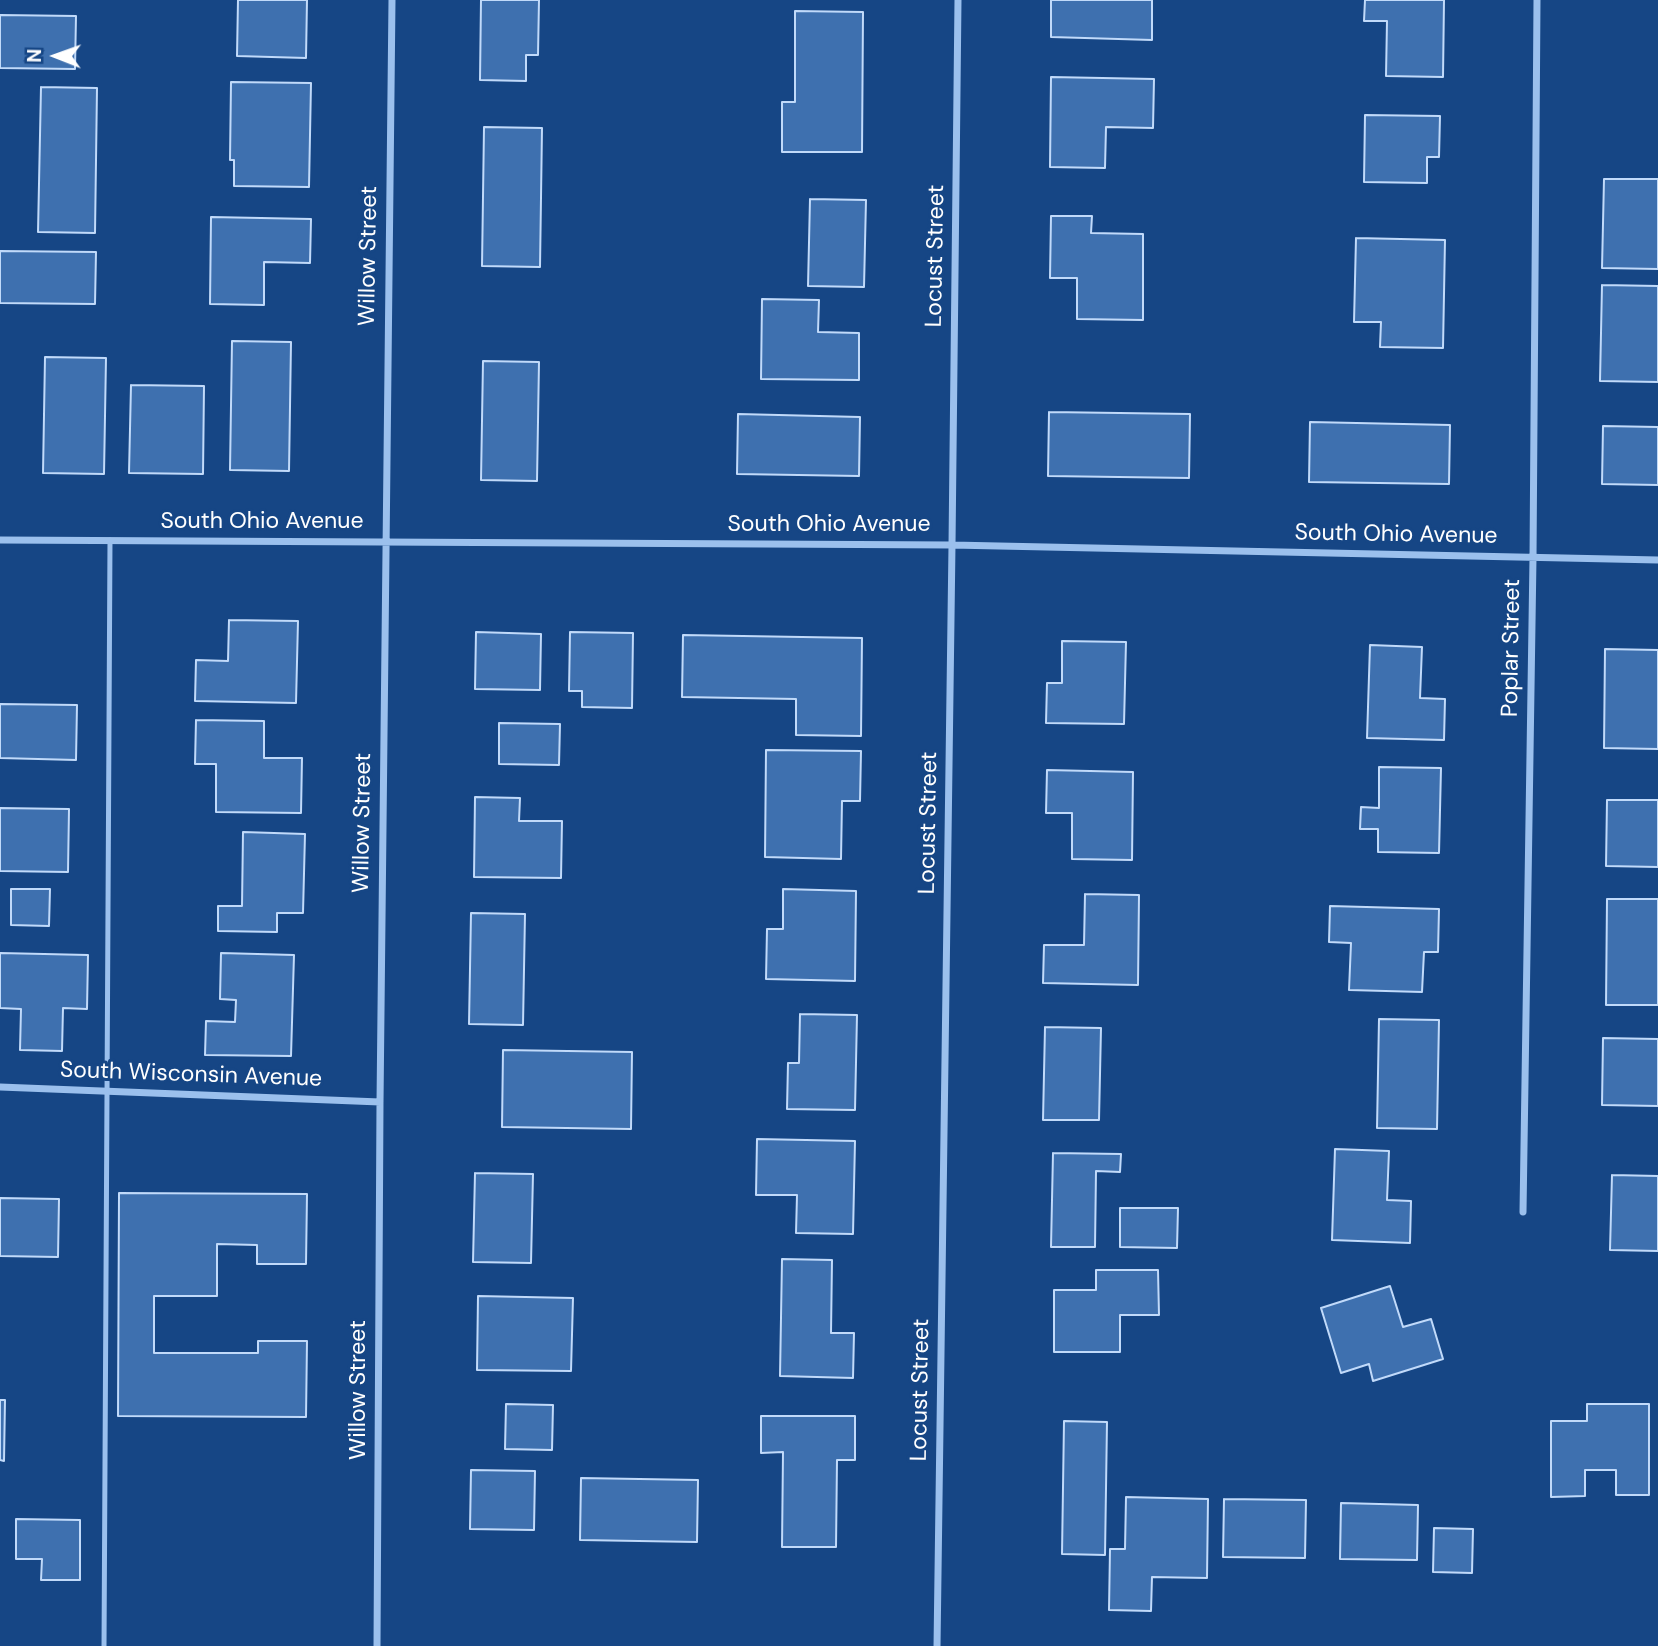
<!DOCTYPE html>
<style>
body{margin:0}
#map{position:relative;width:1658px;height:1646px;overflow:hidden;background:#164685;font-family:"DM Sans",sans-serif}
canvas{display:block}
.north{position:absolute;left:21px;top:21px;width:70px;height:70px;-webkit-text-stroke:5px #164685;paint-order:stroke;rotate:271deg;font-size:19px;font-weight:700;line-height:28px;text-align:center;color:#fff}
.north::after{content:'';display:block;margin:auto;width:24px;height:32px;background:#fff;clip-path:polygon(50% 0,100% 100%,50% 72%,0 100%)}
</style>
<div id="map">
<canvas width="1658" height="1646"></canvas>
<div class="north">N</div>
</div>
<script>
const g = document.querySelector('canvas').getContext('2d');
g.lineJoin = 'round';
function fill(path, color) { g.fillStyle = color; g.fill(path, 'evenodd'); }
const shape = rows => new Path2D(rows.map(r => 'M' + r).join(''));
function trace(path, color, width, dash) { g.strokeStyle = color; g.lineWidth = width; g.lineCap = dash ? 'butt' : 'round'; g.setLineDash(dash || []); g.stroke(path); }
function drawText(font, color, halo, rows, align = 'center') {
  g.font = font + ' "DM Sans",sans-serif'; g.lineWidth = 6; g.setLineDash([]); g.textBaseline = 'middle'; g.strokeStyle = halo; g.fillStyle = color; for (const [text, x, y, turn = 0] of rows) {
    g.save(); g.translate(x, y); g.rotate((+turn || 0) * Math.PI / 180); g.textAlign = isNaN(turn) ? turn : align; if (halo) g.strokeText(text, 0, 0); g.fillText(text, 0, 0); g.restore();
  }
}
const building = shape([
 [238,0,307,0,306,58,237,56,238,0],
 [481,0,539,0,538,55,526,55,526,81,480,80,481,0],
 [1051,0,1152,0,1152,40,1051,37,1051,0],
 [1365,0,1444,0,1443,77,1386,76,1387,21,1364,21,1365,0],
 [795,11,863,12,862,152,782,152,782,102,795,102,795,11],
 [0,15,76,16,75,69,0,68,0,15],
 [1051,77,1154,79,1153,128,1106,127,1105,168,1050,167,1051,77],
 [231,82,311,83,309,187,234,186,234,160,230,160,231,82],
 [41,87,97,88,95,233,38,232,41,87],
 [1365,115,1440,116,1439,157,1427,157,1427,183,1364,182,1365,115],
 [484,127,542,128,540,267,482,266,484,127],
 [1604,179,1658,179,1658,269,1602,268,1604,179],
 [810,199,866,200,864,287,808,286,810,199],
 [1051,216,1092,216,1091,233,1143,234,1143,320,1077,319,1077,278,1050,278,1051,216],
 [211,217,311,219,310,263,264,262,264,305,210,304,211,217],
 [1356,238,1445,240,1443,348,1380,347,1381,322,1354,322,1356,238],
 [0,251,96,252,95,304,0,303,0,251],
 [1602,285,1658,286,1658,382,1600,381,1602,285],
 [762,299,819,300,818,332,859,333,859,380,761,379,762,299],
 [232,341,291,342,289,471,230,470,232,341],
 [45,357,106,358,104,474,43,473,45,357],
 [483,361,539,362,537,481,481,480,483,361],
 [131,385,204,386,203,474,129,473,131,385],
 [1049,412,1190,414,1189,478,1048,476,1049,412],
 [738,414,860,417,859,476,737,474,738,414],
 [1310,422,1450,425,1449,484,1309,482,1310,422],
 [1603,426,1658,427,1658,485,1602,484,1603,426],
 [229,620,298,621,296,703,195,701,196,660,228,661,229,620],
 [476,632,541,634,540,690,475,689,476,632],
 [570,632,633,633,632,708,582,707,582,691,569,691,570,632],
 [683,635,862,638,861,736,796,735,796,699,682,697,683,635],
 [1062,641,1126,642,1124,724,1046,723,1047,683,1062,683,1062,641],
 [1370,645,1422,647,1420,698,1445,699,1444,740,1367,738,1370,645],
 [1605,649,1658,650,1658,749,1604,748,1605,649],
 [0,704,77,705,76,760,0,758,0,704],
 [196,720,264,721,264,758,302,758,301,813,216,812,216,764,195,764,196,720],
 [499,723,560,724,559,765,499,764,499,723],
 [766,750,861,751,860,801,842,801,841,859,765,857,766,750],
 [1379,767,1441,768,1439,853,1378,852,1378,829,1360,829,1361,807,1379,808,1379,767],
 [1047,770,1133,772,1132,860,1072,859,1072,813,1046,813,1047,770],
 [475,797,520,798,519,821,562,821,561,878,474,877,475,797],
 [1607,800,1658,800,1658,867,1606,866,1607,800],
 [0,808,69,809,68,872,0,871,0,808],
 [243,832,305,834,303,913,277,913,277,932,218,931,218,906,242,906,243,832],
 [11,889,50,889,49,926,11,925,11,889],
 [783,889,856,891,855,981,766,979,767,929,783,929,783,889],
 [1085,894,1139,895,1138,985,1043,983,1044,945,1084,945,1085,894],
 [1607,899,1658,899,1658,1005,1606,1005,1607,899],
 [1330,906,1439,909,1438,952,1424,952,1422,992,1349,990,1351,943,1329,942,1330,906],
 [471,913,525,914,523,1025,469,1024,471,913],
 [0,953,88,955,87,1009,63,1008,62,1051,20,1050,21,1009,0,1008,0,953],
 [221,953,294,955,291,1056,205,1055,206,1021,235,1022,236,1000,220,999,221,953],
 [800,1014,857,1015,855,1110,787,1109,788,1063,799,1063,800,1014],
 [1379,1019,1439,1020,1437,1129,1377,1128,1379,1019],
 [1045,1027,1101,1028,1099,1120,1043,1120,1045,1027],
 [1603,1038,1658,1039,1658,1106,1602,1105,1603,1038],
 [503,1050,632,1052,631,1129,502,1127,503,1050],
 [757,1139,855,1141,853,1234,796,1233,797,1195,756,1195,757,1139],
 [1335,1149,1389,1151,1387,1200,1411,1201,1410,1243,1332,1240,1335,1149],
 [1053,1153,1121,1154,1120,1172,1096,1171,1095,1247,1051,1247,1053,1153],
 [475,1173,533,1174,531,1263,473,1262,475,1173],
 [1612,1175,1658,1176,1658,1251,1610,1250,1612,1175],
 [119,1193,307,1194,306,1264,257,1264,257,1245,217,1244,217,1296,154,1296,154,1353,258,1353,258,1341,307,1341,306,1417,118,1416,119,1193],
 [0,1198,59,1199,58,1257,0,1256,0,1198],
 [1120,1208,1178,1208,1177,1248,1120,1247,1120,1208],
 [782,1259,832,1260,831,1333,854,1333,853,1378,780,1376,782,1259],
 [1096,1270,1158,1270,1159,1315,1120,1315,1120,1352,1054,1352,1054,1290,1096,1290,1096,1270],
 [1390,1286,1403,1327,1431,1319,1443,1359,1373,1381,1369,1364,1341,1373,1321,1308,1390,1286],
 [478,1296,573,1298,571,1371,477,1370,478,1296],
 [0,1400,5,1400,4,1461,0,1460,0,1400],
 [506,1404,553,1405,552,1450,505,1449,506,1404],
 [1587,1404,1649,1404,1649,1495,1616,1495,1616,1470,1585,1470,1585,1496,1551,1497,1551,1421,1587,1421,1587,1404],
 [761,1416,855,1416,855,1460,837,1460,836,1547,782,1547,783,1452,761,1453,761,1416],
 [1064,1421,1107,1422,1105,1555,1062,1554,1064,1421],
 [471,1470,535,1471,534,1530,470,1529,471,1470],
 [581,1478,698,1480,697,1542,580,1540,581,1478],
 [1126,1497,1208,1499,1207,1578,1152,1577,1151,1611,1109,1610,1110,1549,1125,1549,1126,1497],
 [1224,1499,1306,1500,1305,1558,1223,1557,1224,1499],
 [1341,1503,1418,1505,1417,1560,1340,1559,1341,1503],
 [16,1519,80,1520,80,1580,41,1580,42,1559,16,1559,16,1519],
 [1434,1528,1473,1529,1472,1573,1433,1572,1434,1528]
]);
const service = shape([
 [104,1646,110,540]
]);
const minor = shape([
 [0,540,952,545,1658,560],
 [0,1087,380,1102],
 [1523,1212,1533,558,1537,0],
 [377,1646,380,1102,392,0],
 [937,1646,952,545,958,0]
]);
const streetNames = [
 ["Willow Street",369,256,-89],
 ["Locust Street",936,256,-89],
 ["South Ohio Avenue",262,522],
 ["South Ohio Avenue",829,525],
 ["South Ohio Avenue",1396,535,1],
 ["Poplar Street",1512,648,-89],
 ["Willow Street",363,823,-89],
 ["Locust Street",929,823,-89],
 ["South Wisconsin Avenue",191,1075,2],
 ["Willow Street",359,1390,-90],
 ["Locust Street",921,1390,-89]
];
fill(building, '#3e70af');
trace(building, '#c1dafa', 2);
trace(service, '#9bc0ed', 5);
trace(minor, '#9bc0ed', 7);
drawText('23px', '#fff', '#164685', streetNames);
</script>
